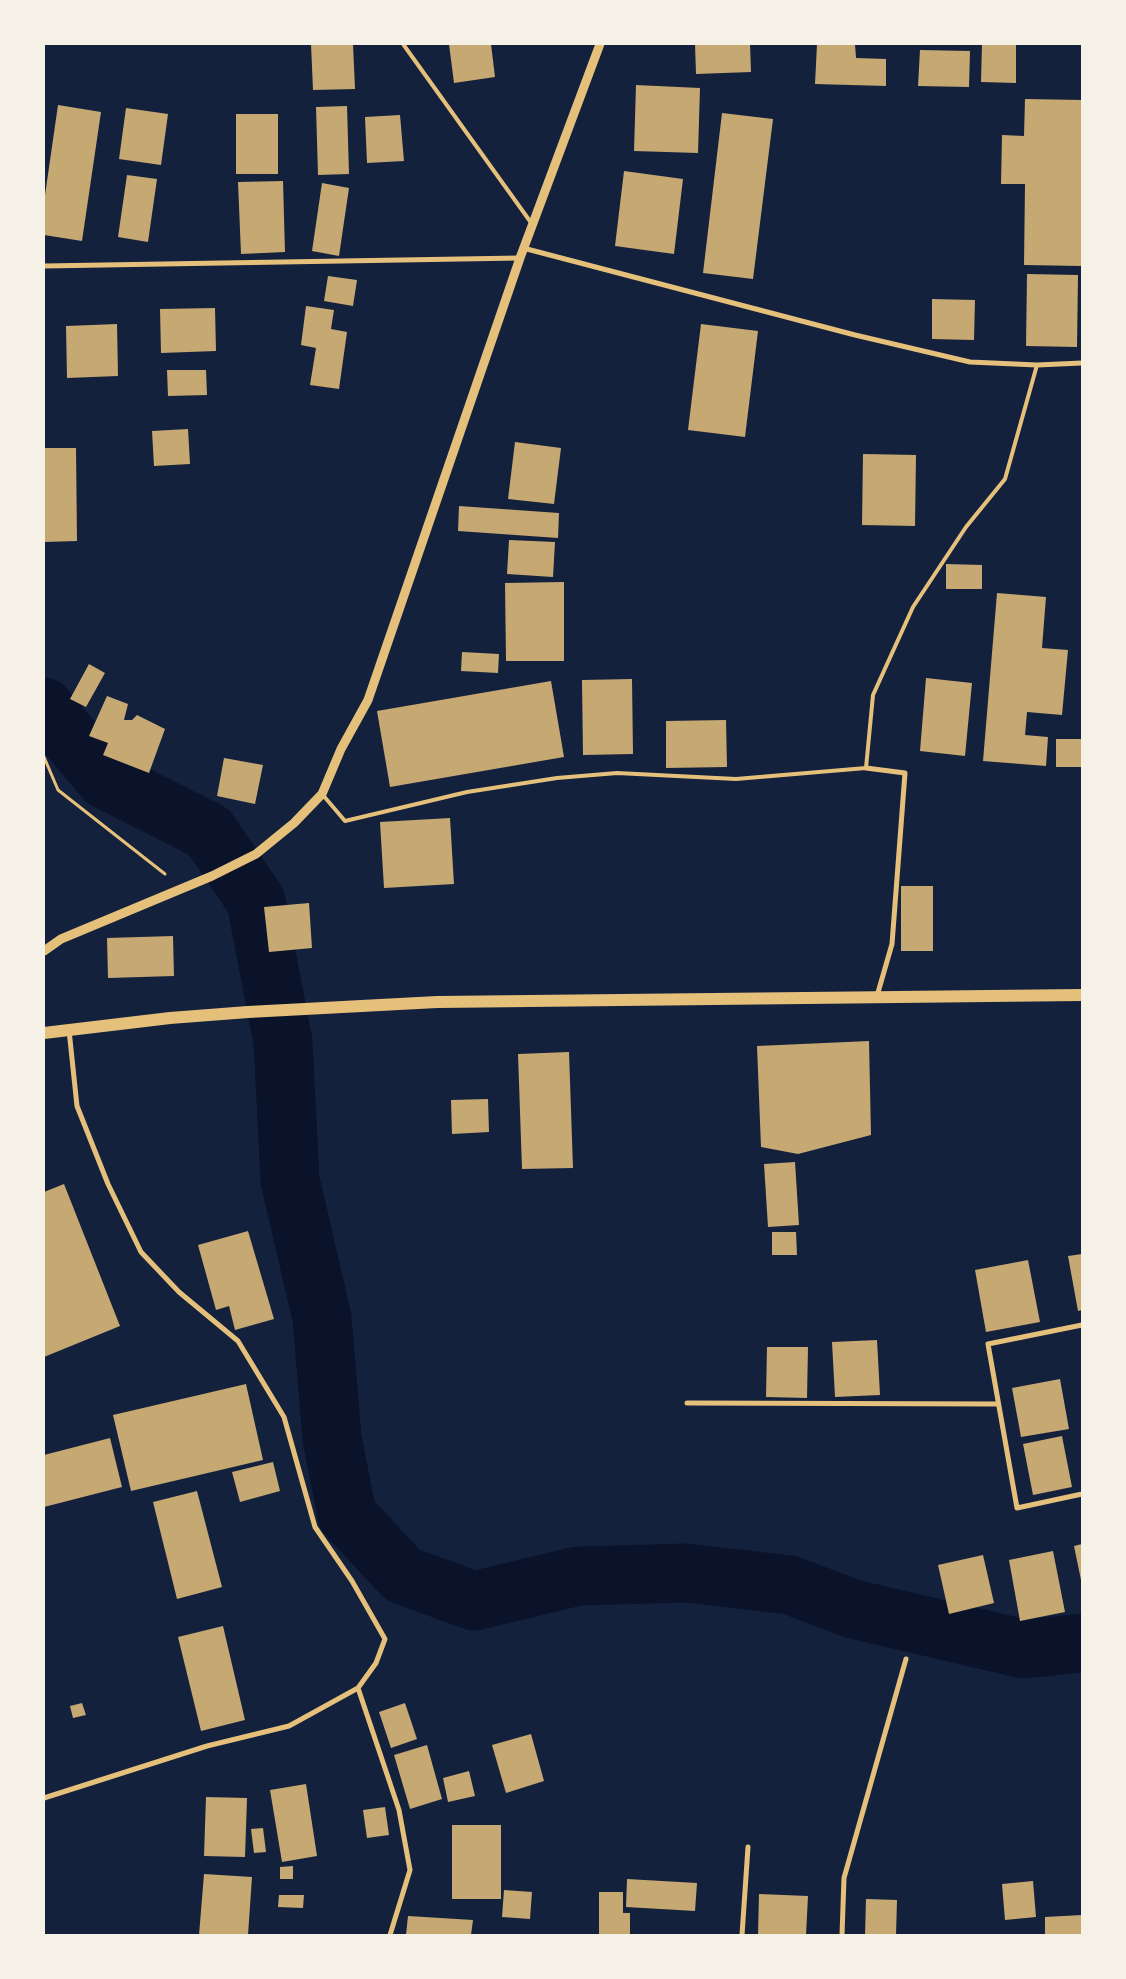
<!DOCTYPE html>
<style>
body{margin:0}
#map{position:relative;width:1126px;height:1979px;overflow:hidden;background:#14213d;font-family:Poppins,sans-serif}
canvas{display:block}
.frame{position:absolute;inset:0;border:45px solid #f6f1e7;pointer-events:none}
</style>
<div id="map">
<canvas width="1126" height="1979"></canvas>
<div class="frame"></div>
</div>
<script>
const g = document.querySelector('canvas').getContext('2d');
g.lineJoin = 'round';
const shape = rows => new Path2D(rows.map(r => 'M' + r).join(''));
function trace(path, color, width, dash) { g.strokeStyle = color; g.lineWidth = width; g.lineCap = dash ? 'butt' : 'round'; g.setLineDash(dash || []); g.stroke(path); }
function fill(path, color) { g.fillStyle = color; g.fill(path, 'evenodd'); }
const river = shape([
 [44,707,106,780,209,832,256,901,283,1042,290,1180,322,1318,332,1438,347,1515,403,1575,474,1601,578,1576,686,1573,790,1585,853,1609,1024,1649,1082,1643]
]);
const building = shape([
 [311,44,353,44,355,89,313,90],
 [449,44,491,44,495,77,454,83],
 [695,44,750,44,751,72,696,74],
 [817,44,855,44,856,58,886,59,886,86,815,84],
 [982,44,1016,44,1016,83,981,82],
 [920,50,970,51,969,87,918,86],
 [636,85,700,88,698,153,634,151],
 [1025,99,1082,100,1082,266,1024,265,1025,184,1001,184,1002,135,1024,136],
 [58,105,101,112,82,241,44,235,44,202],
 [347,106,349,174,318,175,316,107],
 [126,108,168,114,161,165,119,159],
 [722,113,773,119,753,279,703,273],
 [236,114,278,114,278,174,236,174],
 [400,115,404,161,367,163,365,117],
 [624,171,683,179,674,254,615,246],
 [127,175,157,179,148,242,118,237],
 [283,181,285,252,241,254,238,182],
 [322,183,349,188,339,256,312,251],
 [1027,274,1078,275,1077,347,1026,346],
 [328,276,357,280,353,306,324,301],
 [932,299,975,300,974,340,932,339],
 [306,306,334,310,331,329,347,332,339,389,310,385,316,348,301,345],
 [215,308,216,351,161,353,160,309],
 [117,324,118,376,67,378,66,326],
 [701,324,758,331,745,437,688,430],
 [167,370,206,370,207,395,168,396],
 [188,429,190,464,154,466,152,431],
 [515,442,561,448,554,504,508,499],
 [44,448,76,448,77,541,44,542],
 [863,454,916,455,915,526,862,525],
 [459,506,559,513,558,538,458,531],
 [509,540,555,542,553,577,507,574],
 [946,564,982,565,982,589,946,589],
 [564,582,564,661,506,661,505,583],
 [997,593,1046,597,1042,648,1068,650,1062,715,1027,712,1025,735,1048,737,1046,766,983,761],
 [462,652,499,654,498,673,461,671],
 [89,664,105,673,86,707,70,699],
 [926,678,972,683,965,756,920,751],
 [632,679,633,754,583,755,582,680],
 [551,681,564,757,390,787,377,711],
 [107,696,128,704,124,720,132,720,137,715,165,729,149,773,103,755,108,743,89,736],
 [726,720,727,767,666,768,666,721],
 [1056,739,1082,739,1082,767,1056,767],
 [224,758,263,765,255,804,217,796],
 [450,818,454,884,384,888,380,822],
 [901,886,933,886,933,951,901,951],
 [309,903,312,948,269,952,264,907],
 [173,936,174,976,108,978,107,938],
 [869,1041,871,1135,798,1154,761,1147,757,1046],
 [569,1052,573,1168,522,1169,518,1054],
 [488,1099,489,1132,452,1134,451,1100],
 [795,1162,799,1225,768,1227,764,1164],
 [64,1184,120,1326,44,1357,44,1192],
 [248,1231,274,1319,235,1330,229,1306,216,1310,198,1245],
 [772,1232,796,1232,797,1255,772,1255],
 [1082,1254,1082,1310,1078,1311,1068,1256],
 [1028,1260,1040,1322,986,1332,975,1270],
 [877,1340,880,1395,835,1397,832,1342],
 [767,1347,808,1347,807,1398,766,1397],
 [1060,1379,1069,1429,1021,1437,1012,1388],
 [246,1384,263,1460,131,1491,113,1415],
 [1062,1436,1072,1487,1033,1495,1023,1444],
 [110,1438,122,1487,44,1507,44,1455],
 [273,1462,280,1491,240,1502,232,1472],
 [197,1491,222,1587,177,1599,153,1502],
 [1082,1544,1082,1580,1081,1580,1074,1546],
 [1053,1551,1065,1612,1020,1621,1009,1560],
 [983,1555,994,1603,949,1614,938,1565],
 [223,1626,245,1720,201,1731,178,1637],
 [82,1703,86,1715,73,1718,70,1706],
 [405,1703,417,1739,391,1748,379,1712],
 [531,1734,544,1781,506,1793,492,1745],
 [427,1745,442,1799,410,1809,394,1755],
 [469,1771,475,1796,448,1802,443,1778],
 [306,1784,317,1856,282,1862,270,1790],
 [206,1797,247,1798,245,1857,204,1856],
 [385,1807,389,1835,367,1838,363,1810],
 [452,1825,501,1825,501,1899,452,1899],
 [263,1828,266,1852,254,1853,251,1829],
 [293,1866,293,1879,280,1879,280,1867],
 [204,1874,252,1877,248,1935,199,1935],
 [627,1879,697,1883,695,1911,626,1907],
 [1033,1881,1036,1917,1005,1920,1002,1884],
 [504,1890,532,1892,530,1919,502,1917],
 [599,1892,623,1892,623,1913,630,1913,630,1935,599,1935],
 [759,1894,808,1896,806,1935,758,1935],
 [279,1895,304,1895,303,1908,278,1907],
 [866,1899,897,1900,896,1935,865,1935],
 [1082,1915,1082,1935,1045,1935,1045,1917],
 [408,1916,473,1920,471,1935,406,1935]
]);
const path = shape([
 [44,757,58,790,165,874]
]);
const service = shape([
 [403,44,532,224],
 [322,794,345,821,467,792,557,778,617,773,736,779,866,768,873,695,913,607,966,527,1005,479,1037,365]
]);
const minor = shape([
 [523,248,855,335,970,362,1037,365,1082,363],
 [44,266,520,258],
 [866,768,905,773,892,944,877,996],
 [1082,1325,988,1344,1017,1508,1082,1494],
 [687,1403,998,1404],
 [358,1688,399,1810,410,1870,390,1935],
 [44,1798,207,1746,289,1726,358,1688,376,1663,385,1639,352,1581,315,1527,284,1417,238,1341,179,1292,141,1252,108,1184,77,1106,69,1030],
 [742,1935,748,1847],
 [842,1935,844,1878,906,1659]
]);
const tertiary = shape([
 [44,951,61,939,212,876,256,854,294,823,322,794,341,749,368,700,520,258,600,44]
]);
const primary = shape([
 [44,1033,170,1018,248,1012,437,1002,1082,995]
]);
trace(river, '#0b132b', 59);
fill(building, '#c6a872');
trace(path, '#e5c07b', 3);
trace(service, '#e5c07b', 4);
trace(minor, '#e5c07b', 5);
trace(tertiary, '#e5c07b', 9);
trace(primary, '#e5c07b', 12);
</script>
